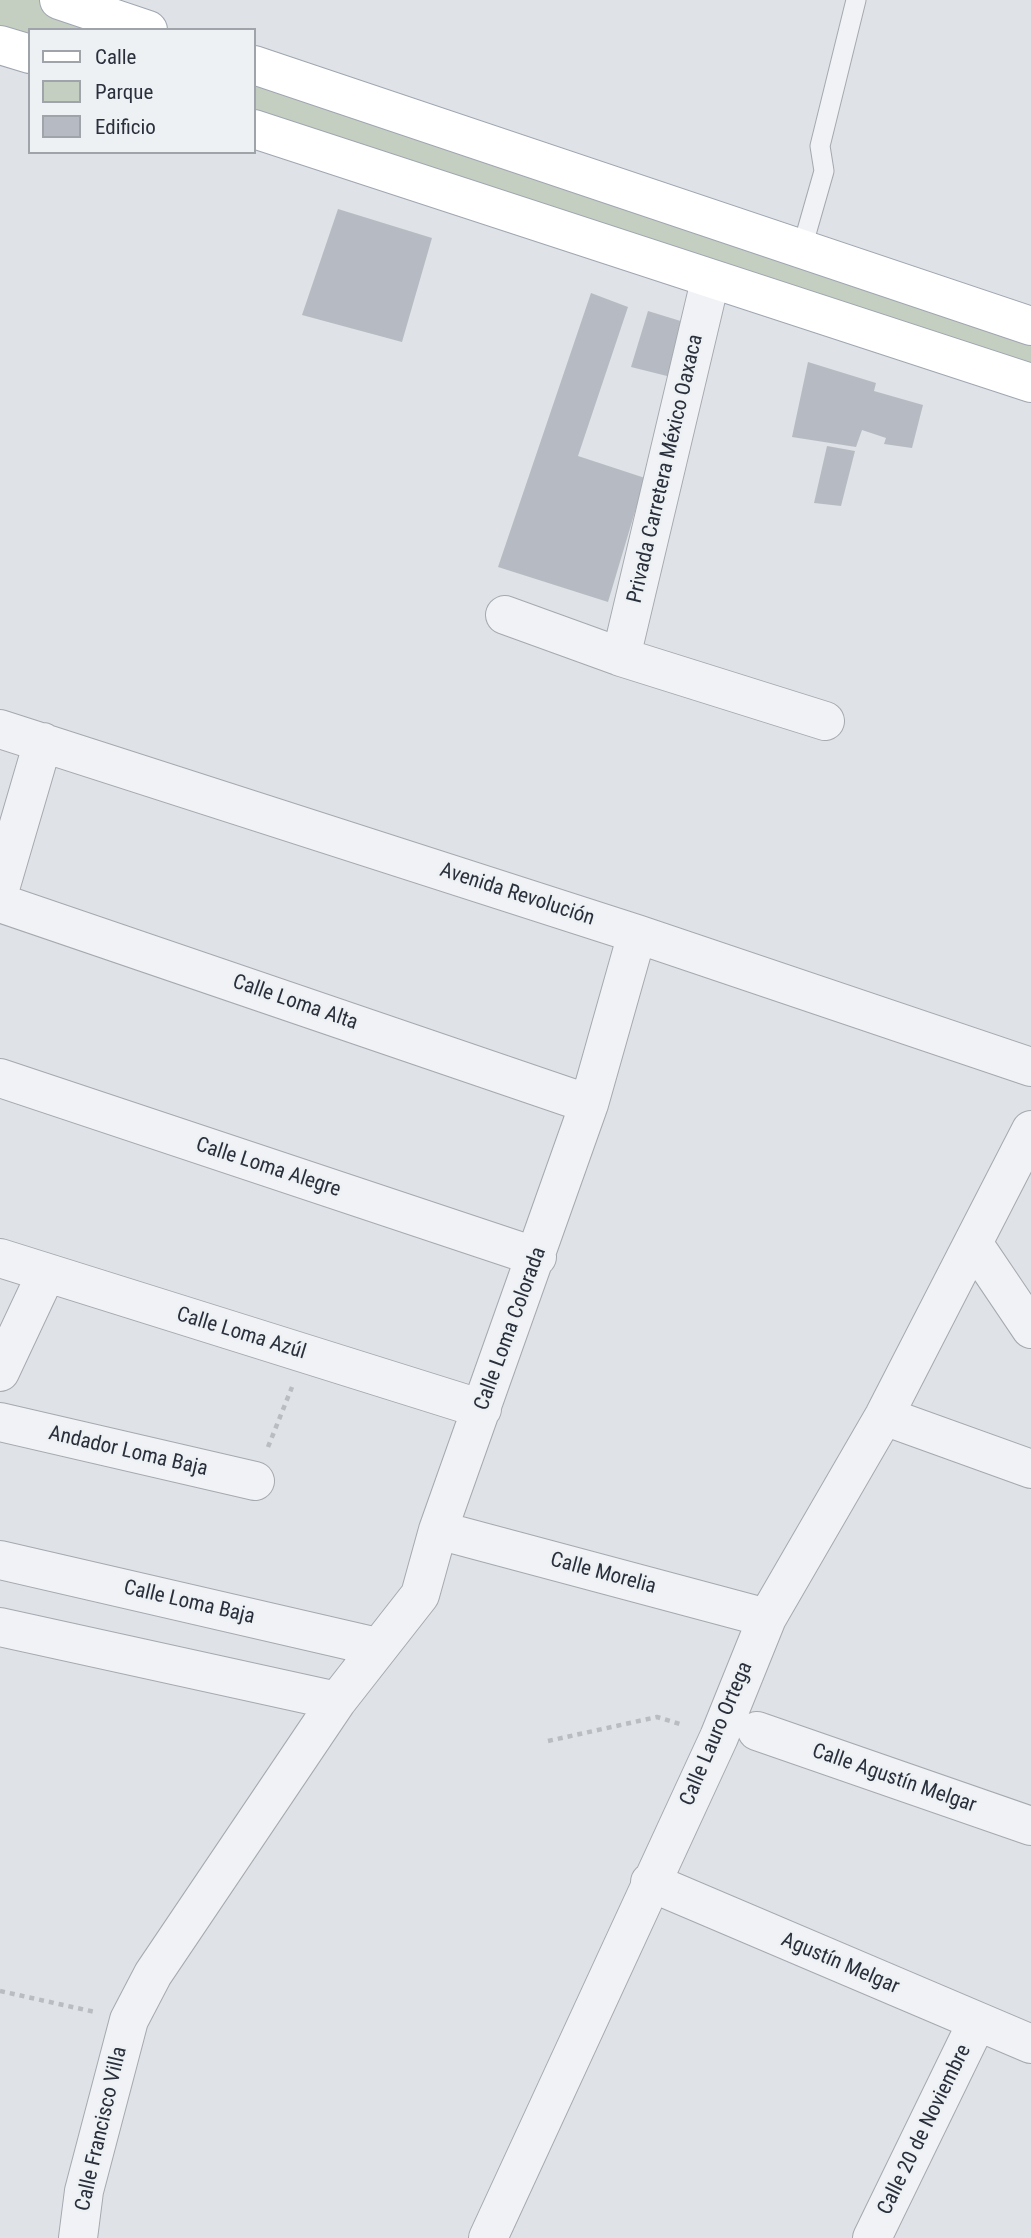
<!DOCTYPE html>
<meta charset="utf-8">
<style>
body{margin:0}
#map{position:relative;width:1031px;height:2238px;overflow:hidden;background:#dfe2e6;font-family:"Roboto Condensed",sans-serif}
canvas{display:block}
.legend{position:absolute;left:28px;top:28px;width:228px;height:126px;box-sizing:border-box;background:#eef1f4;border:2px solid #9fa4aa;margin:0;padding:9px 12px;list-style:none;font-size:21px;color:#29303c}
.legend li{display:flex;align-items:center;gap:14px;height:35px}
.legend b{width:35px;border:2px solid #9fa4aa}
</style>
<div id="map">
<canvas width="1031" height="2238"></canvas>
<ul class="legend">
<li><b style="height:9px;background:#fff"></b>Calle</li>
<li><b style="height:19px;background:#c5cfc1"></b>Parque</li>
<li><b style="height:19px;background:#b6bbc3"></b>Edificio</li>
</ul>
</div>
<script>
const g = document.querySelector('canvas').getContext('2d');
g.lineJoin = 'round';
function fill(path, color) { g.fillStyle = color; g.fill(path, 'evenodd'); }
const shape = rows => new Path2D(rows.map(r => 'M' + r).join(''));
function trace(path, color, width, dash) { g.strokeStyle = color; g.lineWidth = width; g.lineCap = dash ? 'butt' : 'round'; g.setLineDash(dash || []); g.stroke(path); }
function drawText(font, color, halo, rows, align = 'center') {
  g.font = font + ' "Roboto Condensed",sans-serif'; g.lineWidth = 5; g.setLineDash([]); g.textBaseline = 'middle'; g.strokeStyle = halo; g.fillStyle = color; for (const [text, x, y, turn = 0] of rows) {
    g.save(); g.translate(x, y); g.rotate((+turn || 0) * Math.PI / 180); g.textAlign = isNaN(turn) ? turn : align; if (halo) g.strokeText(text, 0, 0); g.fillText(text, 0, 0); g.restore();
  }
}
const green = shape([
 [0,0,59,0,148,30,30,30,30,54,0,45],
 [254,65,1031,326,1031,383,254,129]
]);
const building = shape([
 [338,209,432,238,402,342,302,315],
 [591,293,628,307,578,456,645,478,608,602,498,567],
 [648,311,687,323,671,377,631,367],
 [808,362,876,383,874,391,923,405,912,448,884,444,886,438,862,430,856,447,792,437],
 [827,446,855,451,841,506,814,503]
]);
const path = shape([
 [268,1447,292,1387],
 [548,1741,657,1717,683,1725],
 [0,1991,95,2012]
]);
const lane = shape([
 [802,248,824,171,820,146,856,0]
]);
const street = shape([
 [505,615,621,657,825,721],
 [621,657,710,281],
 [0,729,637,934,1031,1067],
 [0,889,43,742],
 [0,903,589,1104],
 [0,1078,537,1257],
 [973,1243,1031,1329],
 [0,1258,482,1409],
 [0,1372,46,1274],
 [884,1416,1031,1469],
 [0,1422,255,1481],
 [438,1530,767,1618],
 [0,1560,377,1647],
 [0,1627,337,1701],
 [757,1731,1031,1826],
 [650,1882,1031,2044],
 [78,2238,84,2191,129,2020,153,1974,337,1701,420,1595,438,1530,589,1104,637,934],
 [488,2238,719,1737,767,1618,884,1416,1031,1130],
 [872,2238,977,2022]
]);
const primary = shape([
 [59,0,148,30],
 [0,45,30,54],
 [254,65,1031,326],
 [254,129,1031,383]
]);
const streetNames = [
 ["Privada Carretera México Oaxaca",666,469,-77],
 ["Avenida Revolución",517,895,18],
 ["Calle Loma Alta",295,1003,19],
 ["Calle Loma Alegre",268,1168,18],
 ["Calle Loma Colorada",511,1329,-70],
 ["Calle Loma Azúl",241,1334,17],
 ["Andador Loma Baja",128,1452,13],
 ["Calle Morelia",603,1574,15],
 ["Calle Loma Baja",189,1603,13],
 ["Calle Lauro Ortega",717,1734,-67],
 ["Calle Agustín Melgar",894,1779,19],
 ["Agustín Melgar",840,1964,23],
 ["Calle Francisco Villa",102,2129,-77],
 ["Calle 20 de Noviembre",925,2130,-64]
];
fill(green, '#c5cfc1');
fill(building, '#b6bbc3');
trace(lane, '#a5a9b0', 21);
trace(street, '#a5a9b0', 40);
trace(primary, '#9fa6b1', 40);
trace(path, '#b9bcc1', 4.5, [5, 5]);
trace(lane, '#f1f2f5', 19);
trace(street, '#f1f2f5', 38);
trace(primary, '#fff', 38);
drawText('21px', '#29303c', '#eef1f4', streetNames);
</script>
